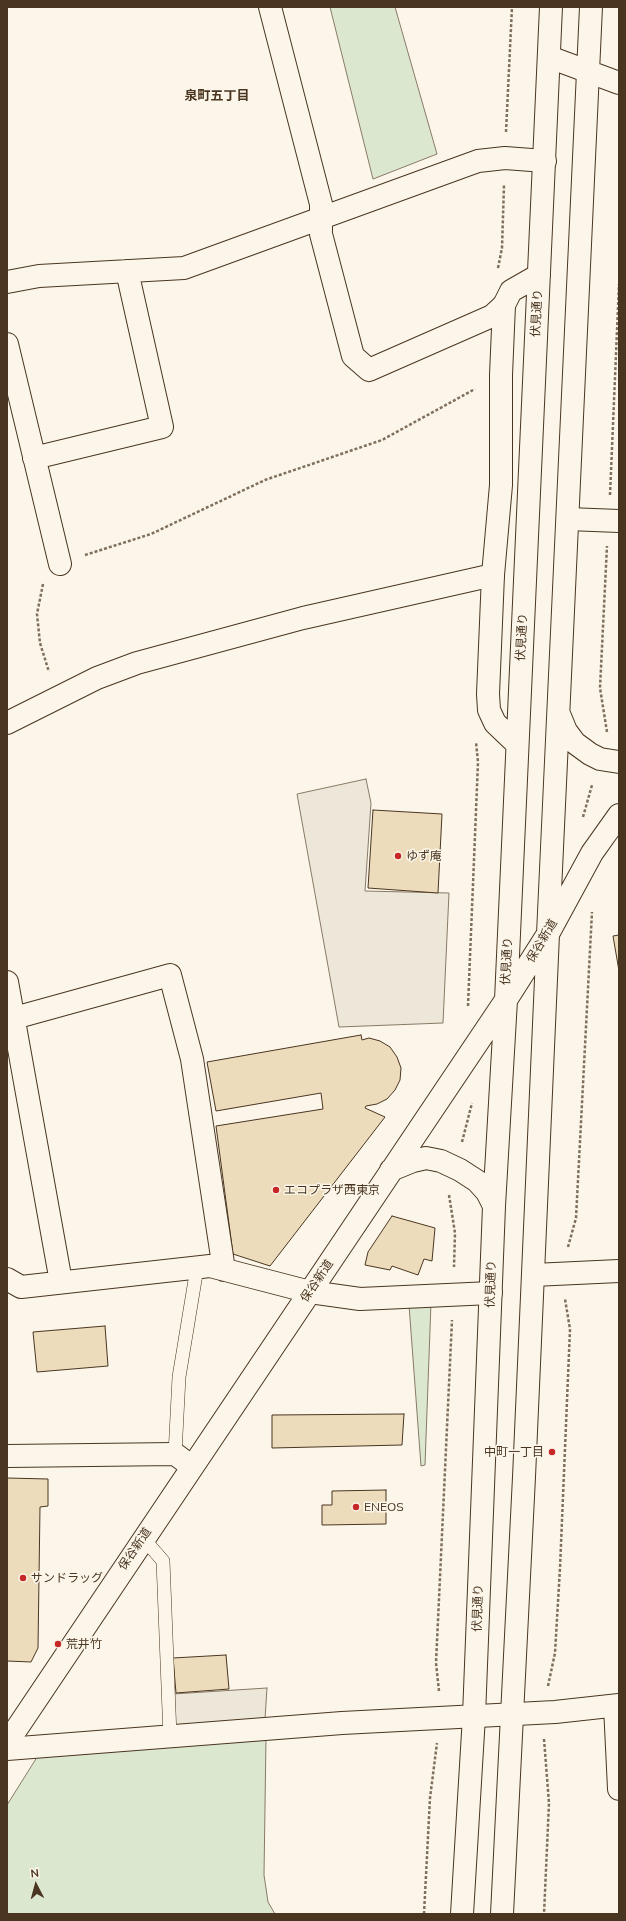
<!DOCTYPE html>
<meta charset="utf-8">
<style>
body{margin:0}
#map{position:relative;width:626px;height:1921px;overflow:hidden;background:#fbf6e9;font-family:Mulish,sans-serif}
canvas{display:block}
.frame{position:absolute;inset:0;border:8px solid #4a3520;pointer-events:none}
.north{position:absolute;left:16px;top:1865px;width:40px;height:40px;-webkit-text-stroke:3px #fbf6e9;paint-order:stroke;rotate:354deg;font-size:11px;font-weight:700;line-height:16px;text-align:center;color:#4a3520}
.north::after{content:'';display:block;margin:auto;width:14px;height:18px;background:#4a3520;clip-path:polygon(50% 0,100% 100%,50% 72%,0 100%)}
</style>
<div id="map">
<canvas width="626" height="1921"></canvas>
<div class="frame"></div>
<div class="north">N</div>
</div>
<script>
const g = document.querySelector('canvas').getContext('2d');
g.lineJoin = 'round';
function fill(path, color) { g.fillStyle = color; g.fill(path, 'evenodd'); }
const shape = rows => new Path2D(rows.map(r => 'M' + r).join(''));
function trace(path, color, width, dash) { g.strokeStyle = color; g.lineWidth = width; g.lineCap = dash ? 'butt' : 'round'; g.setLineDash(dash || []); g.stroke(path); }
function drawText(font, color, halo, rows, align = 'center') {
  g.font = font + ' Mulish,"Noto Sans JP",sans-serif'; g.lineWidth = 3; g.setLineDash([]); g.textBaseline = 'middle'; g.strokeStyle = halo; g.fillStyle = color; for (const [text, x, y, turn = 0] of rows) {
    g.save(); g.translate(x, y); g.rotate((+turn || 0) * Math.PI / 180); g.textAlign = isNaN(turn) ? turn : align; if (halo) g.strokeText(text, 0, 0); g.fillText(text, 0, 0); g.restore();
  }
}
const green = shape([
 [330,7,395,7,437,154,373,179,330,7],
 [431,1303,425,1465,421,1466,409,1305,431,1303],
 [266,1738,264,1875,268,1902,275,1914,7,1914,7,1805,39,1754,266,1738]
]);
const parking = shape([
 [366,779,371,803,365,891,449,893,443,1023,339,1027,297,794,366,779],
 [267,1688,265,1719,174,1725,173,1694,267,1688]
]);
const building = shape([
 [373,810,442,814,438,893,368,888,373,810],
 [619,935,619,971,613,936,619,935],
 [361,1035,362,1040,369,1038,380,1041,390,1047,397,1057,401,1068,400,1080,395,1090,387,1099,377,1104,366,1106,365,1108,385,1117,270,1266,233,1254,216,1126,323,1109,321,1093,216,1111,207,1062,361,1035],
 [392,1216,435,1228,432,1261,424,1259,418,1275,392,1266,390,1270,365,1265,368,1252,392,1216],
 [105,1326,108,1366,37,1372,33,1332,105,1326],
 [404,1414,402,1445,272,1448,272,1415,404,1414],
 [7,1478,48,1479,48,1506,40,1507,38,1648,31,1662,7,1661,7,1478],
 [386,1490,386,1524,322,1525,322,1505,332,1505,332,1491,386,1490],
 [226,1655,229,1689,176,1693,173,1658,226,1655]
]);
const path = shape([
 [506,132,512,7],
 [498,268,502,248,504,185],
 [610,495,619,284],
 [85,555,151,534,265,480,382,440,475,389],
 [43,584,37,614,40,643,49,672],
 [607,732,600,688,607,546],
 [583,817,592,785],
 [468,1006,478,762,476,742],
 [462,1142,472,1103],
 [449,1195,455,1233,454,1267],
 [568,1247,576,1218,592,912],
 [548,1686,555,1653,560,1568,570,1329,565,1299],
 [439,1691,436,1663,452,1320],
 [544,1739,549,1803,544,1914],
 [424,1914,430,1798,437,1743]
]);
const lane = shape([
 [175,1454,179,1377,197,1268],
 [143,1538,163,1561,170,1736]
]);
const street = shape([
 [270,7,321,204,321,234,353,356,369,370,492,316,504,305],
 [7,282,39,276,184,268,478,161,505,158,545,161],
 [7,344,60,564],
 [34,458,162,427,127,271],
 [568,519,619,521],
 [7,723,97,678,137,663,303,618,493,575],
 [7,982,61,1282],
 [7,1020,170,975,192,1059,224,1270],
 [533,1275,619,1271],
 [7,1279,21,1287,210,1266,310,1292,360,1299,491,1293],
 [7,1456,175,1454,191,1466],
 [615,1706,619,1789],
 [7,1749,342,1723,555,1712,619,1705]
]);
const secondary = shape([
 [549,57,619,83],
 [559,714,566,731,575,743,590,754,600,759,619,762],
 [517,744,495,723,489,710,488,694,493,575,501,485,501,375,504,305,511,291,539,275],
 [391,1170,413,1161,426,1158,441,1161,460,1170,477,1181,487,1192,494,1206],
 [7,1743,506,1000,548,934,592,853,619,815],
 [462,1914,474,1716,494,1206,506,1000,551,7],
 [502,1914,524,1477,548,934,591,7]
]);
const markers = [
 [398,856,4,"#c62828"],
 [276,1190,4,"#c62828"],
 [552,1452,4,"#c62828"],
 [356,1507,4,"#c62828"],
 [23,1578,4,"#c62828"],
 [58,1644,4,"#c62828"]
];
const streetNames = [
 ["伏見通り",537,313,-87],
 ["伏見通り",522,637,-87],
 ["保谷新道",542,941,-59],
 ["伏見通り",507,961,-87],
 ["保谷新道",317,1281,-56],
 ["伏見通り",491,1284,-88],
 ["保谷新道",135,1549,-56],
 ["伏見通り",478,1608,-88]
];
const poiNames = [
 ["ゆず庵",406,856],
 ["エコプラザ西東京",284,1190],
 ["中町一丁目",544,1452,"right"],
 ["ENEOS",364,1507],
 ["サンドラッグ",31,1578],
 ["荒井竹",66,1644]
];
const neighbourhoodNames = [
 ["泉町五丁目",217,96]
];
fill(green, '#dce7d0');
trace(green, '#887966', 1);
fill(parking, '#ede7d9');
trace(parking, '#887966', 1);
fill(building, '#ecdcbc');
trace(building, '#4a3520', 1);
trace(lane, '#4a3520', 14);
trace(street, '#4a3520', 24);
trace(secondary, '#4a3520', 24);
trace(path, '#7f6f5c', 2.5, [3, 2]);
trace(lane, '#fbf6e9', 13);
trace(street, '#fbf6e9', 22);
trace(secondary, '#fbf6e9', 22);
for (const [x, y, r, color] of markers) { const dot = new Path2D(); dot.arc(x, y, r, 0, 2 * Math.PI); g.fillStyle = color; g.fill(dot); trace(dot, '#fbf6e9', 1.5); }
drawText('12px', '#4a3520', '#fbf6e9', streetNames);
drawText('12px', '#4a3520', '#fbf6e9', poiNames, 'left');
drawText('bold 13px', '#4a3520', '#fbf6e9', neighbourhoodNames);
</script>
